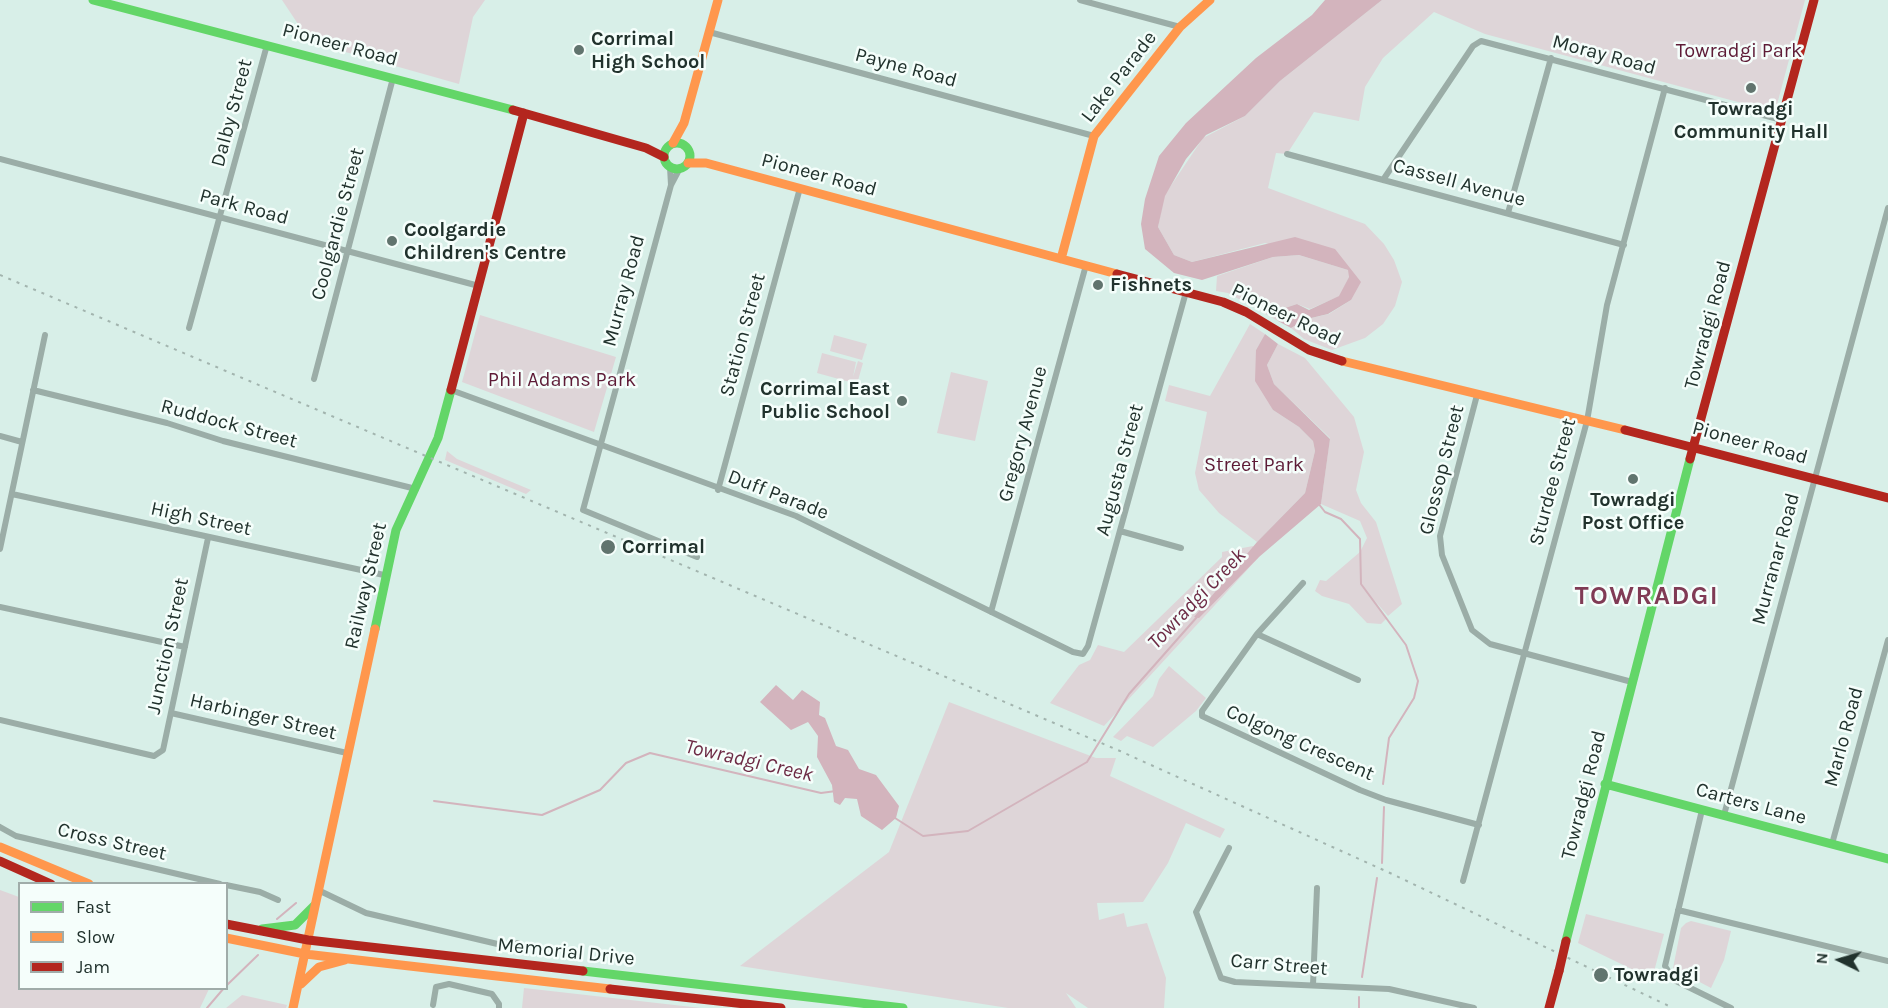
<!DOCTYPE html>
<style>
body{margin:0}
#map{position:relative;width:1888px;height:1008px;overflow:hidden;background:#d8efe8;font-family:Karla,sans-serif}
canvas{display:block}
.legend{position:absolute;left:18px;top:882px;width:210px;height:108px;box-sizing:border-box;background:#f5fefb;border:2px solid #a0aca9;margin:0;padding:8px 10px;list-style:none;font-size:18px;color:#21322d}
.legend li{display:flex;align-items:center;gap:12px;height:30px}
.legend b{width:30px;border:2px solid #a0aca9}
.north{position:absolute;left:1810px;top:930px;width:60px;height:60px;-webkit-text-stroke:4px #f5fefb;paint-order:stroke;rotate:275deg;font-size:16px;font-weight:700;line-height:24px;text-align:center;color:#21322d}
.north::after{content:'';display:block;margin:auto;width:21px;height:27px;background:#21322d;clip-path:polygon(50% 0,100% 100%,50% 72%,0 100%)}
</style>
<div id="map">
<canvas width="1888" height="1008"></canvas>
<ul class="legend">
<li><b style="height:8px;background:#63d668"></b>Fast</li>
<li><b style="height:8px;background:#ff974d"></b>Slow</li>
<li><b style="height:8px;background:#b3261e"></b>Jam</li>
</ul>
<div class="north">N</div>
</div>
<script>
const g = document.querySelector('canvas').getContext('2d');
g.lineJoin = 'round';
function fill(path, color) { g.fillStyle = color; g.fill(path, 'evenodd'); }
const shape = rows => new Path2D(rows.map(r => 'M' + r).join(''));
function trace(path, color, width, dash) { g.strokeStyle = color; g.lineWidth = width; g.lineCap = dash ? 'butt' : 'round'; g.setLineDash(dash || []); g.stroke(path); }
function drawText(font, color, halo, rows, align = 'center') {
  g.font = font + ' Karla,sans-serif'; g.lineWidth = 5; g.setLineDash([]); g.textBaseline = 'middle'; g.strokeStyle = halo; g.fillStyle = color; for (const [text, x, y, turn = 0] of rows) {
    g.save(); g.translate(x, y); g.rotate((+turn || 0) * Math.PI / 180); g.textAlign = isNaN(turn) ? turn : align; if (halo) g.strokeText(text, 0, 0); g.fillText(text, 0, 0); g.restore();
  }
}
const green = shape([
 [282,0,485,0,473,17,459,84,310,42],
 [1382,0,1805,0,1775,112,1485,34,1434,12,1383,58,1365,87,1359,121,1314,112,1287,154,1276,153,1268,188,1365,224,1384,244,1394,260,1402,282,1395,306,1383,324,1365,338,1332,350,1304,339,1291,328,1307,319,1329,314,1351,300,1348,268,1265,243,1192,262,1174,255,1158,227,1164,196,1203,138,1245,116,1280,81],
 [1299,255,1348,270,1349,277,1340,296,1310,309,1297,304,1285,308,1278,321,1228,293,1216,291,1217,276,1273,257],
 [480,315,616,357,594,432,462,382],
 [1250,324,1265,334,1256,350,1273,410,1299,427,1313,441,1315,451,1305,493,1257,542,1219,513,1199,490,1195,473,1207,412,1165,401,1169,385,1210,396],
 [834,335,867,344,862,360,830,351],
 [1278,344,1305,358,1354,417,1364,452,1356,490,1361,503,1376,522,1402,604,1388,616,1375,601,1387,618,1381,624,1367,623,1349,604,1322,596,1315,591,1320,580,1326,581,1360,552,1367,538,1360,521,1321,504,1330,438,1274,384,1267,365],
 [822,353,856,362,853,377,858,361,863,363,857,384,817,373],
 [951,372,988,381,975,441,937,433],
 [447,451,457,459,531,490,526,494,445,460],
 [1253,546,1259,557,1104,726,1050,703,1079,665,1090,660,1098,645,1124,652,1222,557,1222,552],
 [1169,666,1206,698,1196,711,1153,747,1127,736,1121,741,1113,737,1153,696,1159,679],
 [949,702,1096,758,1116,758,1110,776,1225,829,1220,838,1186,823,1168,863,1143,902,1097,903,1099,920,1124,913,1127,927,1147,923,1166,978,1164,1008,1088,1008,1066,993,1076,1008,1008,1008,740,966,889,852],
 [0,890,19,897,20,988,209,989,200,1008,0,1008],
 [1586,914,1664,934,1652,979,1578,943],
 [1691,921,1731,931,1724,960,1711,988,1673,968,1681,928,1686,923],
 [524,988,701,1008,522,1008],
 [242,995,287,1005,286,1008,226,1008]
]);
const water = shape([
 [1325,0,1382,0,1280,81,1245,116,1206,135,1186,159,1165,196,1158,227,1174,255,1192,262,1295,237,1335,249,1361,282,1351,300,1328,314,1307,319,1291,328,1278,321,1285,308,1297,304,1309,310,1339,296,1349,277,1348,270,1299,255,1273,257,1202,280,1174,273,1145,249,1141,224,1145,199,1159,156,1186,123,1256,58,1312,15],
 [1265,334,1278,344,1267,365,1274,384,1330,439,1321,504,1259,557,1199,618,1194,617,1257,542,1305,493,1315,451,1313,441,1299,427,1273,410,1255,381,1256,350],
 [776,685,793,700,802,690,820,702,819,715,825,718,836,746,848,750,859,769,876,775,899,806,896,818,882,830,861,816,857,799,845,798,840,805,834,802,832,785,817,757,818,736,808,722,791,730,760,702]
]);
const stream = shape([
 [1318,503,1325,512,1341,519,1360,539,1361,584,1406,645,1418,681,1414,698,1389,738,1383,784],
 [434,801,542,815,600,790,626,763,650,753,821,793,836,791],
 [895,818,923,836,968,831,1087,762,1129,694,1197,617],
 [1382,863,1384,807],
 [277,919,296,903],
 [1362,977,1377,878],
 [226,986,258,955],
 [207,1008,224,988],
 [1359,1008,1359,997]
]);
const street = shape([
 [1080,0,1180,27],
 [709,32,1094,136],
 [1287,154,1624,245],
 [0,159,479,286],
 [670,167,671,185],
 [680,168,671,185,583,510,697,557],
 [1383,180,1473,46,1481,41,1782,120],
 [1508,213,1551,58],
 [189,328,267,45],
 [314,379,393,78],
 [33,390,167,423,223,441,416,489],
 [451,390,796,516,1073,652,1083,654,1088,646,1186,292],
 [1477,395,1440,536,1442,555,1472,630,1490,644,1632,682],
 [0,436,22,442],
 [718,490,800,188],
 [12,494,384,575],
 [1120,531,1181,548],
 [0,549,45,335],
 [1303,583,1257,634,1202,711,1202,716,1360,790,1386,800,1479,825],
 [0,607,185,647],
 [991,612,1086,265],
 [1257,634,1358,680],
 [171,713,347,753],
 [0,720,154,756,163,750,208,538],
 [1702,810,1665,966,1674,980,1731,1008],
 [1724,815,1888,208],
 [0,827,16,836,220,884],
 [1832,844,1888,640],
 [1229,848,1196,912,1221,978,1235,982,1389,989,1474,1008],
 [1463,881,1587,421,1607,305,1665,88],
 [226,885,260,892,278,900],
 [318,890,366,913,506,946,518,943],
 [1678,910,1888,961],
 [1313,985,1317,888],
 [433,1005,436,987,449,984,492,994,499,1004,499,1008]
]);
const fast = shape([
 [93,0,513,110],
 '664 156a13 13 0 1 1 26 0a13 13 0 1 1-26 0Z',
 [375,629,396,530,438,438,451,390],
 [1605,784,1888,859],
 [262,929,295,925,314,906],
 [1566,941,1690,459],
 [583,971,903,1008]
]);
const slow = shape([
 [673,143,684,123,718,0],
 [688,163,706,163,1117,274],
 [1061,259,1094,136,1180,27,1210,0],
 [1342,361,1625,430],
 [0,847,89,884],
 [226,938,305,954,610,989],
 [301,984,319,967,345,960],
 [293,1008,375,629]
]);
const jam = shape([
 [513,110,646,148,664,157],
 [1117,274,1223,302,1246,312,1309,350,1342,361],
 [451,390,524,113],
 [1625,430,1888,498],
 [1690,459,1814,0],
 [0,861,51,884],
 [226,924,308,940,583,971],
 [610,989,781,1008],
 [1549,1008,1559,971]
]);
const rail = shape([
 [0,275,1120,751,1390,873,1673,1008]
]);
const jamBridge = shape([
 [1559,971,1566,941]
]);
const markers = [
 [579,50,6,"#61746e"],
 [1751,88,6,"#61746e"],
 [392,241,6,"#61746e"],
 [1098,285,6,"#61746e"],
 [902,401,6,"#61746e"],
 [1633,479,6,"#61746e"],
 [608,547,8,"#61746e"],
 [1601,975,8,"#61746e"]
];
const poiNames = [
 ["Corrimal",591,39],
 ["High School",591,62],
 ["Towradgi",1751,109,"center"],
 ["Community Hall",1751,132,"center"],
 ["Coolgardie",404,230],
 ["Children's Centre",404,253],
 ["Fishnets",1110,285],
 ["Corrimal East",890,389,"right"],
 ["Public School",890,412,"right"],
 ["Towradgi",1633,500,"center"],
 ["Post Office",1633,523,"center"],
 ["Corrimal",622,547],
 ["Towradgi",1614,975]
];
const streetNames = [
 ["Pioneer Road",340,45,15],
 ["Moray Road",1604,55,15],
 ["Payne Road",906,68,15],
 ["Lake Parade",1119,77,-52],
 ["Dalby Street",232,113,-75],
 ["Pioneer Road",819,175,15],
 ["Cassell Avenue",1459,183,15],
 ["Park Road",244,207,15],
 ["Coolgardie Street",338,224,-75],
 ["Murray Road",624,291,-75],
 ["Pioneer Road",1286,315,26],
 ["Towradgi Road",1708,325,-75],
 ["Station Street",743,335,-75],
 ["Ruddock Street",229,424,15],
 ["Gregory Avenue",1023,434,-75],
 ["Pioneer Road",1750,443,15],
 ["Augusta Street",1120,470,-75],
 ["Glossop Street",1442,470,-76],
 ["Sturdee Street",1553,482,-75],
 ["Duff Parade",778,495,21],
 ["High Street",201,519,12],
 ["Murranar Road",1776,559,-75],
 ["Railway Street",366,586,-77],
 ["Junction Street",168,646,-78],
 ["Harbinger Street",263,717,13],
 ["Marlo Road",1844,737,-75],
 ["Colgong Crescent",1300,743,24],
 ["Towradgi Road",1584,795,-76],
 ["Carters Lane",1751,804,15],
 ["Cross Street",112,842,13],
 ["Memorial Drive",566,952,6],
 ["Carr Street",1279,965,5]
];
const parkNames = [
 ["Towradgi Park",1739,51],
 ["Phil Adams Park",562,380],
 ["Street Park",1254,465]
];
const waterNames = [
 ["Towradgi Creek",1197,599,-46],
 ["Towradgi Creek",749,761,13]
];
const districtNames = [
 ["TOWRADGI",1647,597]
];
fill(green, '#ded5d8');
fill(water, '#d3b4bd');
trace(stream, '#d3b4bd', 2);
trace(street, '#9bada7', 6);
trace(fast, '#63d668', 9);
trace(slow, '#ff974d', 9);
trace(jam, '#b3261e', 9);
trace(rail, '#a2b4ae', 2, [3, 6]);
trace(jamBridge, '#b3261e', 9);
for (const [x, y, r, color] of markers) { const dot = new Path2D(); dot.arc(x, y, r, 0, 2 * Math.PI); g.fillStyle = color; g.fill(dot); trace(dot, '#f5fefb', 2); }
drawText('bold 20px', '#21322d', '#f5fefb', poiNames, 'left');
drawText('20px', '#21322d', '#f5fefb', streetNames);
drawText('20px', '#5d1b36', '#f5fefb', parkNames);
drawText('italic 21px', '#6d2b45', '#f5fefb', waterNames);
g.letterSpacing = '1.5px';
drawText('bold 26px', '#803b55', '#f5fefb', districtNames);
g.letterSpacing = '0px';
</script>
